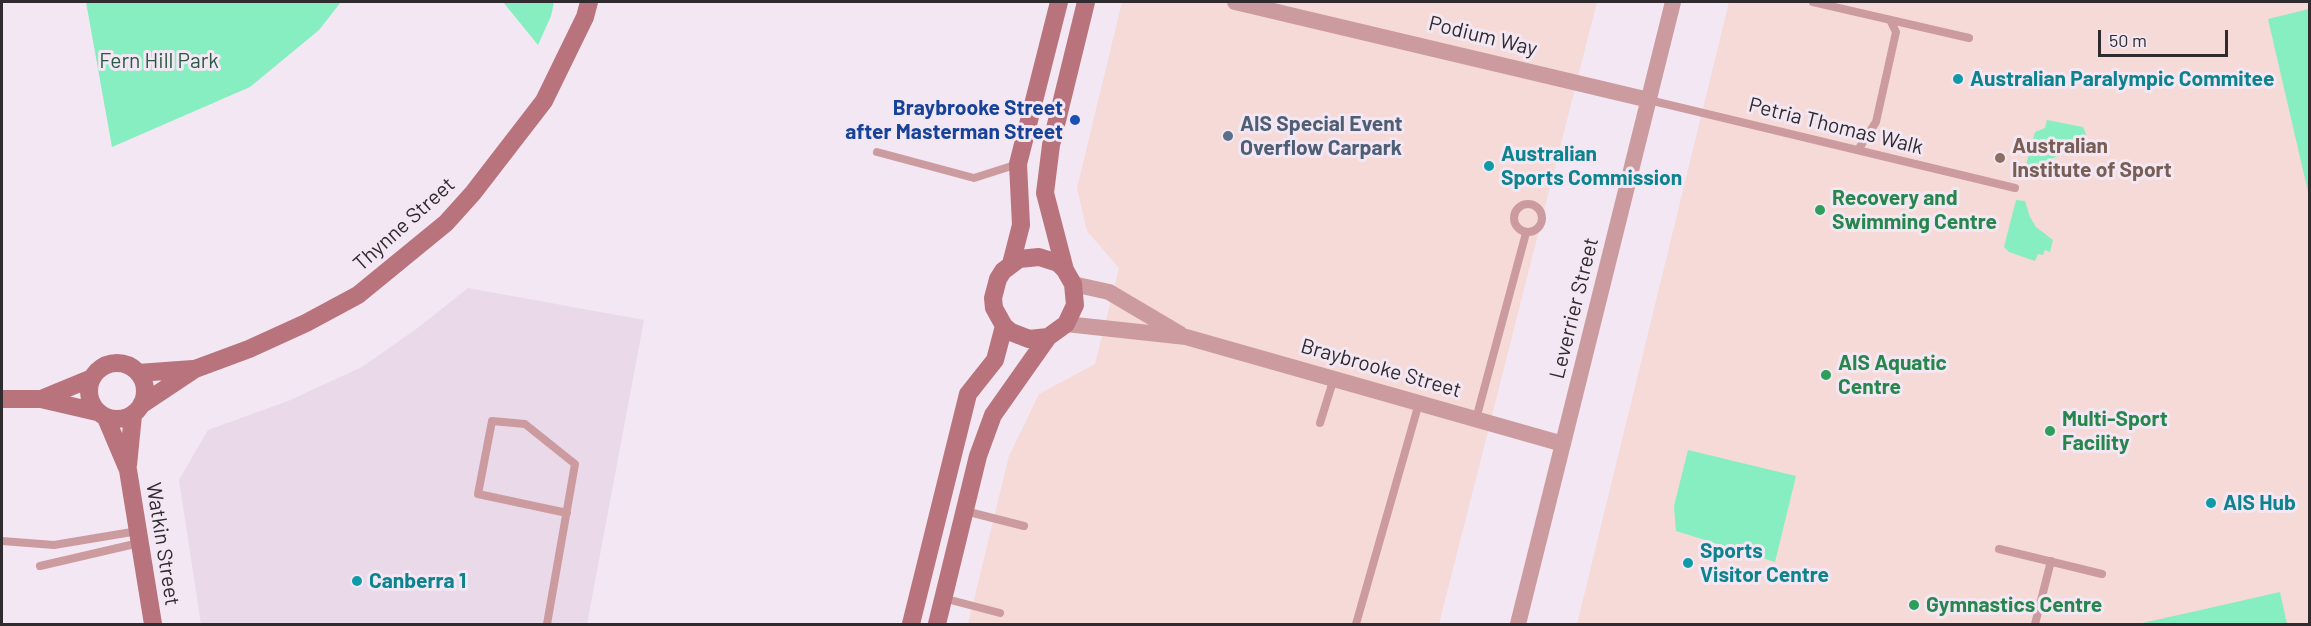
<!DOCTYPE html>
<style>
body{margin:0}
#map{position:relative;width:2311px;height:626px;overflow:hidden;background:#f2e7f2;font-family:Barlow,sans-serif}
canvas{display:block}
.frame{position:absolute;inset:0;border:3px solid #2f2b2f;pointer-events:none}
.scale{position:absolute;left:2098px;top:30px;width:130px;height:27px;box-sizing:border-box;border:3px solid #2f2b2f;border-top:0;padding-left:8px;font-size:18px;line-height:21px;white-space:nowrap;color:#2f2b2f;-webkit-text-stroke:4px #f2e7f2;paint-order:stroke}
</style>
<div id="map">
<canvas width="2311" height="626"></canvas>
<div class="frame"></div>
<div class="scale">50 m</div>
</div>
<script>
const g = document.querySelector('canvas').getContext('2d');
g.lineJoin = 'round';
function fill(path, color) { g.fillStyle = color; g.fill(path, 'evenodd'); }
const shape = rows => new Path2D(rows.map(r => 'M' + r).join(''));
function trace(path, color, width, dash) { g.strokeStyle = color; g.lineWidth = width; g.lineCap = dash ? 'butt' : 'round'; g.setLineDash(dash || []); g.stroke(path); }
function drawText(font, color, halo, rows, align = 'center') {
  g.font = font + ' Barlow,sans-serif'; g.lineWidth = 6; g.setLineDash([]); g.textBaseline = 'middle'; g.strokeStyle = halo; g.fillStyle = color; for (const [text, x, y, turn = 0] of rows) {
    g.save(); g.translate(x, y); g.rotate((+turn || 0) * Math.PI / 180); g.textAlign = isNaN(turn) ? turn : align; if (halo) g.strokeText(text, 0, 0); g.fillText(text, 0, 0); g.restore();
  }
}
const built = shape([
 [468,288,644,320,587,624,201,624,179,480,208,430,288,401,362,367,419,327]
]);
const education = shape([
 [1122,2,1597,2,1439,624,968,624,1009,456,1039,394,1095,364,1119,268,1087,231,1077,188],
 [1729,2,2309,2,2309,624,1577,624]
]);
const green = shape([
 [86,2,341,2,319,30,250,87,112,147],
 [503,2,554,2,551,16,538,45],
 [2309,9,2310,9,2309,196,2268,19],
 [2047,120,2083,127,2086,134,2083,147,2055,157,2044,164,2036,175,2024,172,2035,132,2045,128],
 [2016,200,2025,201,2030,217,2036,227,2053,240,2050,252,2045,250,2043,255,2038,254,2035,261,2009,252,2004,247],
 [1688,450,1796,476,1775,562,1676,531,1674,506],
 [2280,592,2287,624,2138,624,2183,614]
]);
const lane = shape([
 [1813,2,1969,38],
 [1649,100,2015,188],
 [1858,150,1876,122,1896,32,1890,20],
 [877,152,974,178,1018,164],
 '1514 218a14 14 0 1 1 28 0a14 14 0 1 1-28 0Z',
 [1476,419,1526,233],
 [1320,423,1334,378],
 [965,511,1024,526],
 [2,541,54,545,138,531],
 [1999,549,2102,574],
 [40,566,139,543],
 [943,598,1000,613],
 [547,624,575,464,525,424,492,421,478,494,567,513],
 [1356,624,1419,403],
 [2035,624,2051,561]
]);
const street = shape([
 [1235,2,1649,100],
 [1073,284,1109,292,1180,334],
 [1066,324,1186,337,1563,444],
 [1518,624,1673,2]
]);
const secondary = shape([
 [1011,264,1021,225,1018,164,1059,2],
 [1065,270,1045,193,1051,145,1086,2],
 '89 391a28 28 0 1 1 56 0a28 28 0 1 1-56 0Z',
 [138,373,193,369],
 [2,399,41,399,97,412],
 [41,399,92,378],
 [141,405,195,369,249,349,306,323,358,295,446,223,473,193,544,101,585,17,589,2],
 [106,418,128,470,153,624],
 [128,465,133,415],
 [911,624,968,394,995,360,1004,326],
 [937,624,978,456,993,415,1048,337,1066,324,1075,305,1073,284,1065,270,1058,263,1039,257,1019,259,1003,271,998,279,993,298,994,308,1004,326,1011,332,1029,339,1048,337]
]);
const markers = [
 [1958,79,6,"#0f9aa8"],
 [1075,120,6,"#1a4fb4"],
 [1228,136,6,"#5c6f8a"],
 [2000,158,6,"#8d6e63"],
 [1489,166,6,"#0f9aa8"],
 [1820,210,6,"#2e9e5b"],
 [1826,375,6,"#2e9e5b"],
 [2050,431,6,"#2e9e5b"],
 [2211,503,6,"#0f9aa8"],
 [1688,563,6,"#0f9aa8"],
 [357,581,6,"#0f9aa8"],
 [1914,605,6,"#2e9e5b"]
];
const streetNames = [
 ["Podium Way",1483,36,14],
 ["Petria Thomas Walk",1836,126,14],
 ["Thynne Street",404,224,-42],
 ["Leverrier Street",1574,308,-76],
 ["Braybrooke Street",1381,368,16],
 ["Watkin Street",163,544,81]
];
const parkNames = [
 ["Fern Hill Park",159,61]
];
const cultureNames = [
 ["Australian Paralympic Commitee",1970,79],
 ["Australian",1501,154],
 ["Sports Commission",1501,178],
 ["AIS Hub",2223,503],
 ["Sports",1700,551],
 ["Visitor Centre",1700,575],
 ["Canberra 1",369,581]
];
const transitNames = [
 ["Braybrooke Street",1063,108],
 ["after Masterman Street",1063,132]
];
const serviceNames = [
 ["AIS Special Event",1240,124],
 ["Overflow Carpark",1240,148]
];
const educationNames = [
 ["Australian",2012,146],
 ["Institute of Sport",2012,170]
];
const leisureNames = [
 ["Recovery and",1832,198],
 ["Swimming Centre",1832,222],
 ["AIS Aquatic",1838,363],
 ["Centre",1838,387],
 ["Multi-Sport",2062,419],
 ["Facility",2062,443],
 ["Gymnastics Centre",1926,605]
];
fill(built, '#e9d9e9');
fill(education, '#f5dad7');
fill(green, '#87eec1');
trace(lane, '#cc9ba0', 8);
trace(street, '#cc9ba0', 16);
trace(secondary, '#b9737c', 18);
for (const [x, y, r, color] of markers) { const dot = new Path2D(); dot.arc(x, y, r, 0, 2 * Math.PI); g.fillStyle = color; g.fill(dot); trace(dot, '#f2e7f2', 2); }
drawText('21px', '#2f2b2f', '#f2e7f2', streetNames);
drawText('21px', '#295a45', '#f2e7f2', parkNames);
drawText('bold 21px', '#0d838f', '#f2e7f2', cultureNames, 'left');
drawText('bold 21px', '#164399', '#f2e7f2', transitNames, 'right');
drawText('bold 21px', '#4e5e75', '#f2e7f2', serviceNames, 'left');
drawText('bold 21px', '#785e54', '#f2e7f2', educationNames, 'left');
drawText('bold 21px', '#27864d', '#f2e7f2', leisureNames, 'left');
</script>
